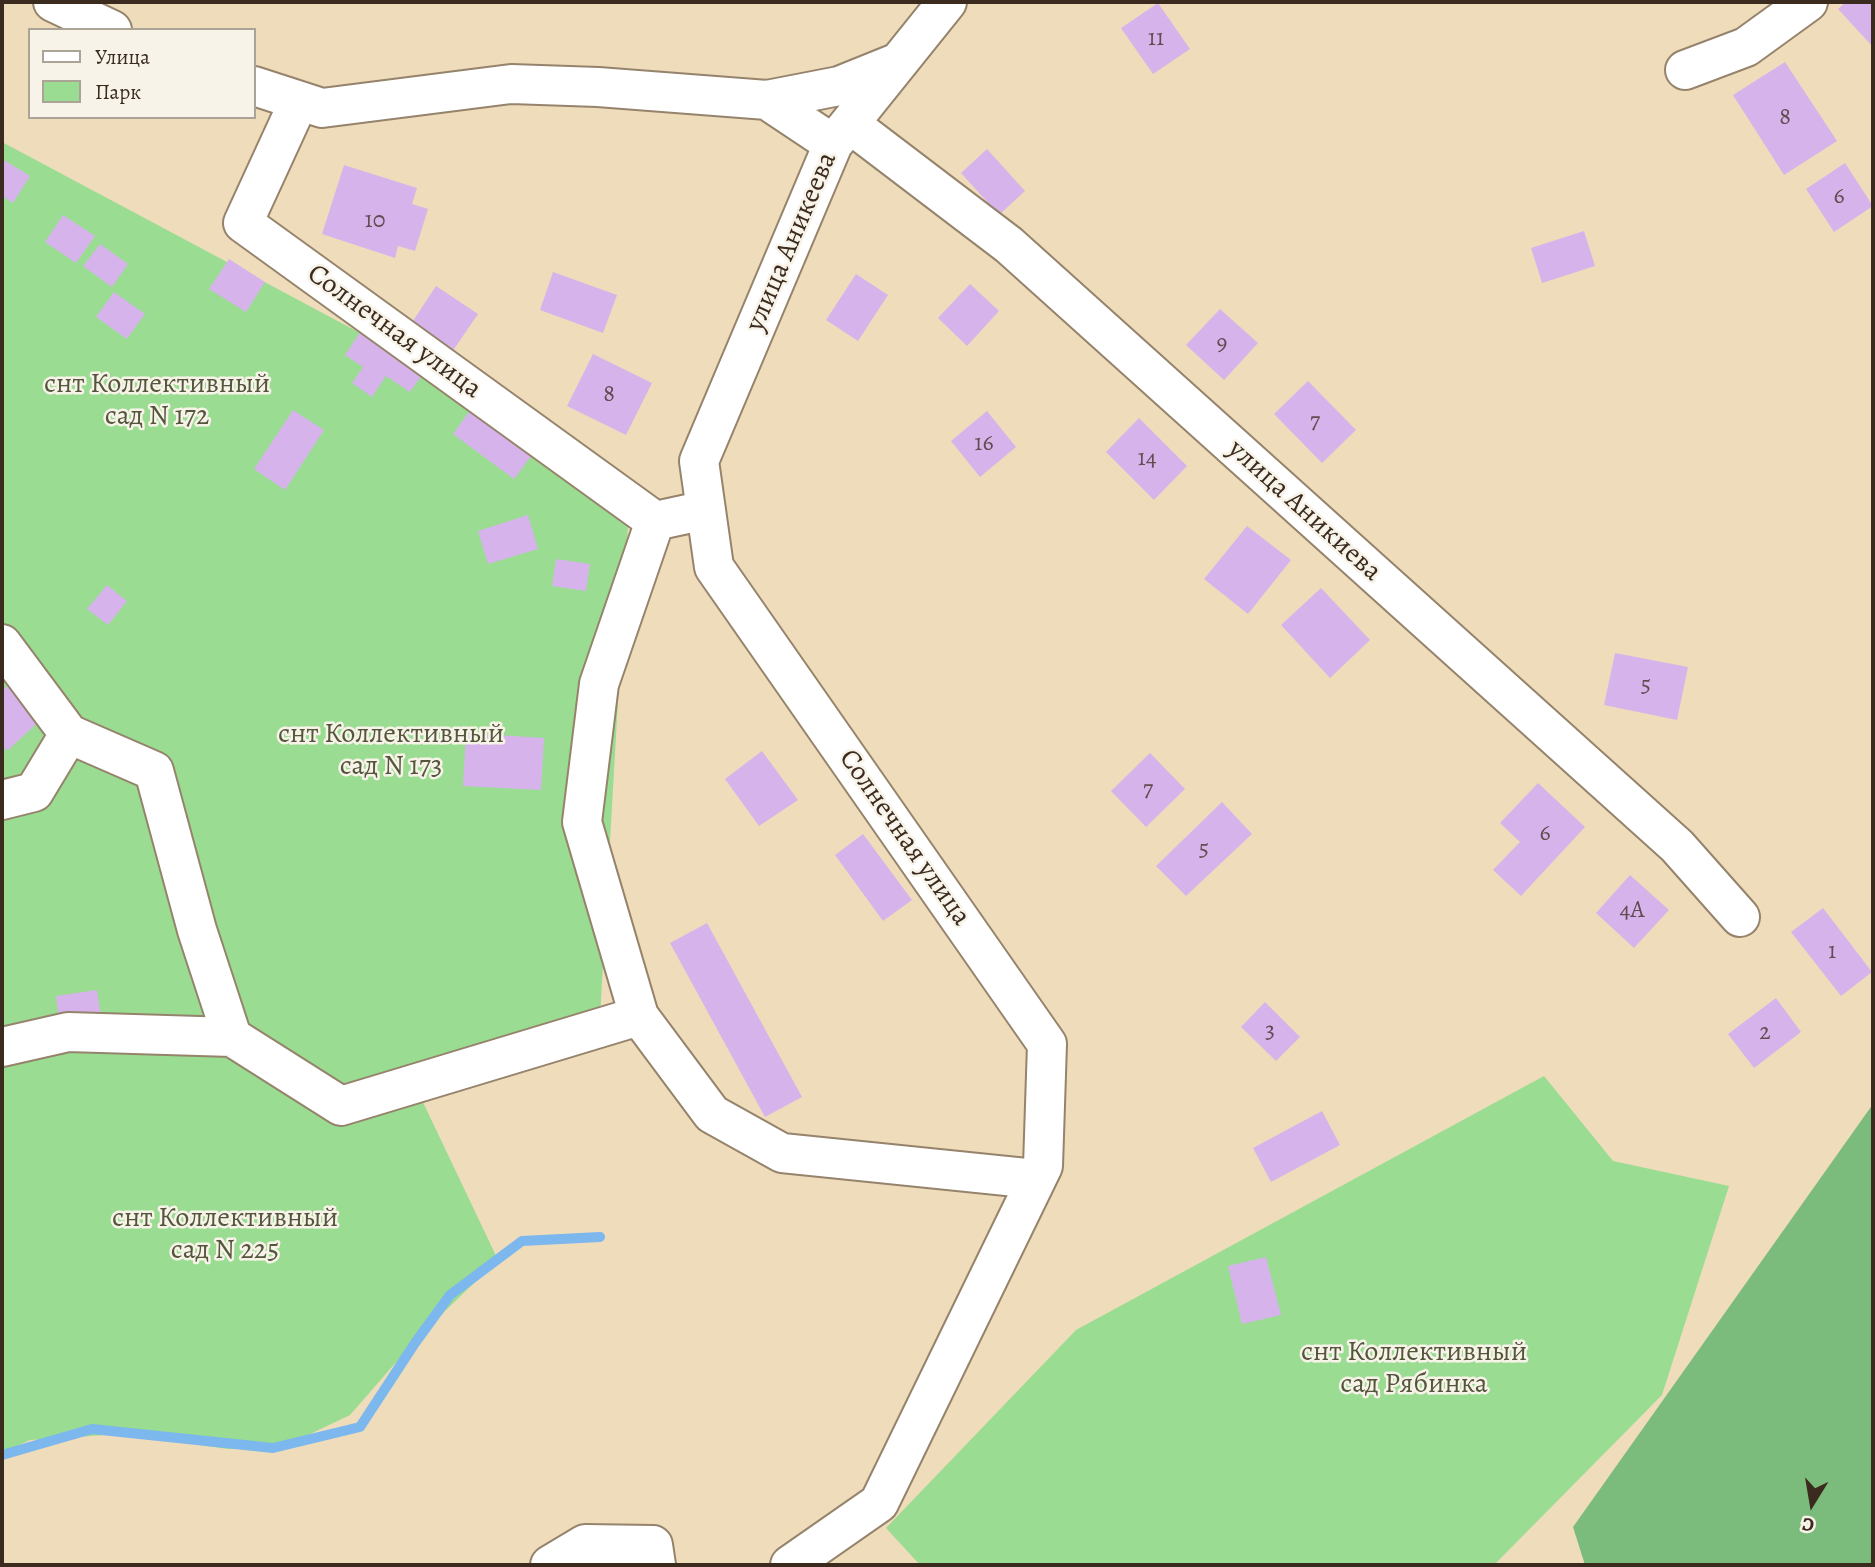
<!DOCTYPE html>
<meta charset="utf-8">
<style>
body{margin:0}
#map{position:relative;width:1875px;height:1567px;overflow:hidden;background:#efdcbb;font-family:Alegreya,serif}
canvas{display:block}
.frame{position:absolute;inset:0;border:4px solid #3b2a1e;pointer-events:none}
.legend{position:absolute;left:28px;top:28px;width:228px;height:91px;box-sizing:border-box;background:#f7f3e8;border:2px solid #aca397;margin:0;padding:9px 12px;list-style:none;font-size:21px;color:#3b2a1e}
.legend li{display:flex;align-items:center;gap:14px;height:35px}
.legend b{width:35px;border:2px solid #aca397}
.north{position:absolute;left:1777px;top:1469px;width:70px;height:70px;-webkit-text-stroke:5px #f7f3e8;paint-order:stroke;rotate:191deg;font-size:19px;font-weight:700;line-height:28px;text-align:center;color:#3b2a1e}
.north::after{content:'';display:block;margin:auto;width:24px;height:32px;background:#3b2a1e;clip-path:polygon(50% 0,100% 100%,50% 72%,0 100%)}
</style>
<div id="map">
<canvas width="1875" height="1567"></canvas>
<div class="frame"></div>
<ul class="legend">
<li><b style="height:9px;background:#fff"></b>Улица</li>
<li><b style="height:19px;background:#9adc92"></b>Парк</li>
</ul>
<div class="north">С</div>
</div>
<script>
const g = document.querySelector('canvas').getContext('2d');
g.lineJoin = 'round';
function fill(path, color) { g.fillStyle = color; g.fill(path, 'evenodd'); }
const shape = rows => new Path2D(rows.map(r => 'M' + r).join(''));
function trace(path, color, width, dash) { g.strokeStyle = color; g.lineWidth = width; g.lineCap = dash ? 'butt' : 'round'; g.setLineDash(dash || []); g.stroke(path); }
function drawText(font, color, halo, rows, align = 'center') {
  g.font = font + ' Alegreya,serif'; g.lineWidth = 5; g.setLineDash([]); g.textBaseline = 'middle'; g.strokeStyle = halo; g.fillStyle = color; for (const [text, x, y, turn = 0] of rows) {
    g.save(); g.translate(x, y); g.rotate((+turn || 0) * Math.PI / 180); g.textAlign = isNaN(turn) ? turn : align; if (halo) g.strokeText(text, 0, 0); g.fillText(text, 0, 0); g.restore();
  }
}
const green = shape([
 [2,142,377,342,629,508,599,1034,421,1098,498,1260,419,1336,350,1415,285,1446,228,1449,120,1434,30,1440,2,1453],
 [1544,1076,1613,1161,1729,1186,1662,1395,1494,1565,920,1565,886,1528,1076,1330]
]);
const forest = shape([
 [1873,1104,1873,1565,1585,1565,1573,1527]
]);
const stream = shape([
 [2,1455,92,1429,273,1448,360,1427,415,1343,450,1295,522,1241,600,1237]
]);
const building = shape([
 [1846,2,1873,2,1873,47,1838,9],
 [1158,3,1190,49,1153,74,1121,28],
 [1785,62,1837,141,1784,175,1733,95],
 [987,149,1025,191,999,215,961,173],
 [2,159,30,176,13,203,2,196],
 [1845,163,1873,206,1834,232,1806,189],
 [344,165,417,188,412,204,428,209,415,251,398,246,395,258,322,234],
 [63,215,95,236,76,263,45,242],
 [1584,231,1595,266,1542,283,1531,248],
 [100,244,128,264,112,287,83,266],
 [229,259,265,282,246,312,209,289],
 [553,272,617,295,603,333,540,310],
 [856,274,888,295,858,341,826,320],
 [970,284,999,311,967,346,938,318],
 [436,286,478,314,452,352,411,324],
 [114,292,145,314,127,339,96,317],
 [1220,309,1258,343,1224,380,1186,345],
 [362,329,425,371,410,392,386,376,372,397,352,383,363,367,345,355],
 [593,354,652,383,626,435,567,406],
 [1308,381,1356,430,1322,463,1274,414],
 [474,405,535,451,514,479,453,434],
 [293,410,324,430,285,490,254,469],
 [987,411,1016,447,980,477,951,441],
 [1139,418,1187,466,1154,500,1106,452],
 [528,515,538,549,488,564,478,531],
 [1247,526,1291,560,1248,614,1204,579],
 [556,559,590,564,586,591,552,586],
 [107,585,127,601,108,625,87,609],
 [1321,588,1370,640,1330,678,1281,625],
 [1615,653,1688,667,1677,720,1604,705],
 [11,682,44,717,7,751,2,745,2,691],
 [466,733,544,738,541,790,463,786],
 [762,751,798,800,759,826,725,779],
 [1150,753,1185,789,1146,827,1111,791],
 [1538,783,1585,827,1521,896,1493,870,1520,842,1500,823],
 [1222,802,1252,834,1186,896,1156,866],
 [863,834,912,900,883,921,835,855],
 [1630,875,1669,910,1634,948,1596,913],
 [1823,908,1872,972,1841,996,1791,932],
 [707,923,802,1097,765,1117,670,943],
 [97,990,101,1016,59,1021,56,996],
 [1776,998,1801,1032,1754,1068,1728,1034],
 [1265,1002,1300,1037,1276,1061,1241,1027],
 [1322,1111,1340,1145,1271,1182,1253,1148],
 [1266,1257,1281,1315,1242,1324,1228,1266]
]);
const minor = shape([
 [53,2,112,30],
 [1685,70,1746,47,1808,2],
 [254,86,322,108,511,84,598,87,767,100,833,144],
 [297,100,294,112,243,223,655,521],
 [767,100,839,86,896,63],
 [850,124,1009,245,1677,846,1740,917],
 [706,510,655,521,599,684,582,822,639,1016,712,1114,782,1153,1036,1179],
 [2,644,69,734,34,792,2,800],
 [69,734,154,771,197,930,232,1037],
 [2,1047,68,1032,232,1037,341,1106,639,1016],
 [550,1565,585,1544,653,1545,656,1565],
 [790,1565,879,1503,1043,1166,1047,1044,714,567,699,461,833,144,947,2]
]);
const numberNames = [
 ["11",1156,39],
 ["8",1785,118],
 ["6",1839,197],
 ["10",375,221],
 ["9",1222,344],
 ["8",609,395],
 ["7",1315,422],
 ["16",984,444],
 ["14",1147,459],
 ["5",1646,686],
 ["7",1148,790],
 ["6",1545,834],
 ["5",1204,850],
 ["4А",1632,911],
 ["1",1832,952],
 ["3",1270,1032],
 ["2",1765,1033]
];
const streetNames = [
 ["улица Аникеева",792,242,-67],
 ["Солнечная улица",394,332,36],
 ["улица Аникиева",1304,511,42],
 ["Солнечная улица",904,838,55]
];
const parkNames = [
 ["снт Коллективный",157,385],
 ["сад N 172",157,417],
 ["снт Коллективный",391,735],
 ["сад N 173",391,767],
 ["снт Коллективный",225,1219],
 ["сад N 225",225,1251],
 ["снт Коллективный",1414,1353],
 ["сад Рябинка",1414,1385]
];
fill(green, '#9adc92');
fill(forest, '#7bbc7c');
trace(stream, '#7cb7ed', 10);
fill(building, '#d6b4eb');
trace(minor, '#95836c', 42);
trace(minor, '#fff', 38);
drawText('24px', '#624c51', null, numberNames);
drawText('28px', '#3b2a1e', '#f7f3e8', streetNames);
drawText('28px', '#53563b', '#f7f3e8', parkNames);
</script>
